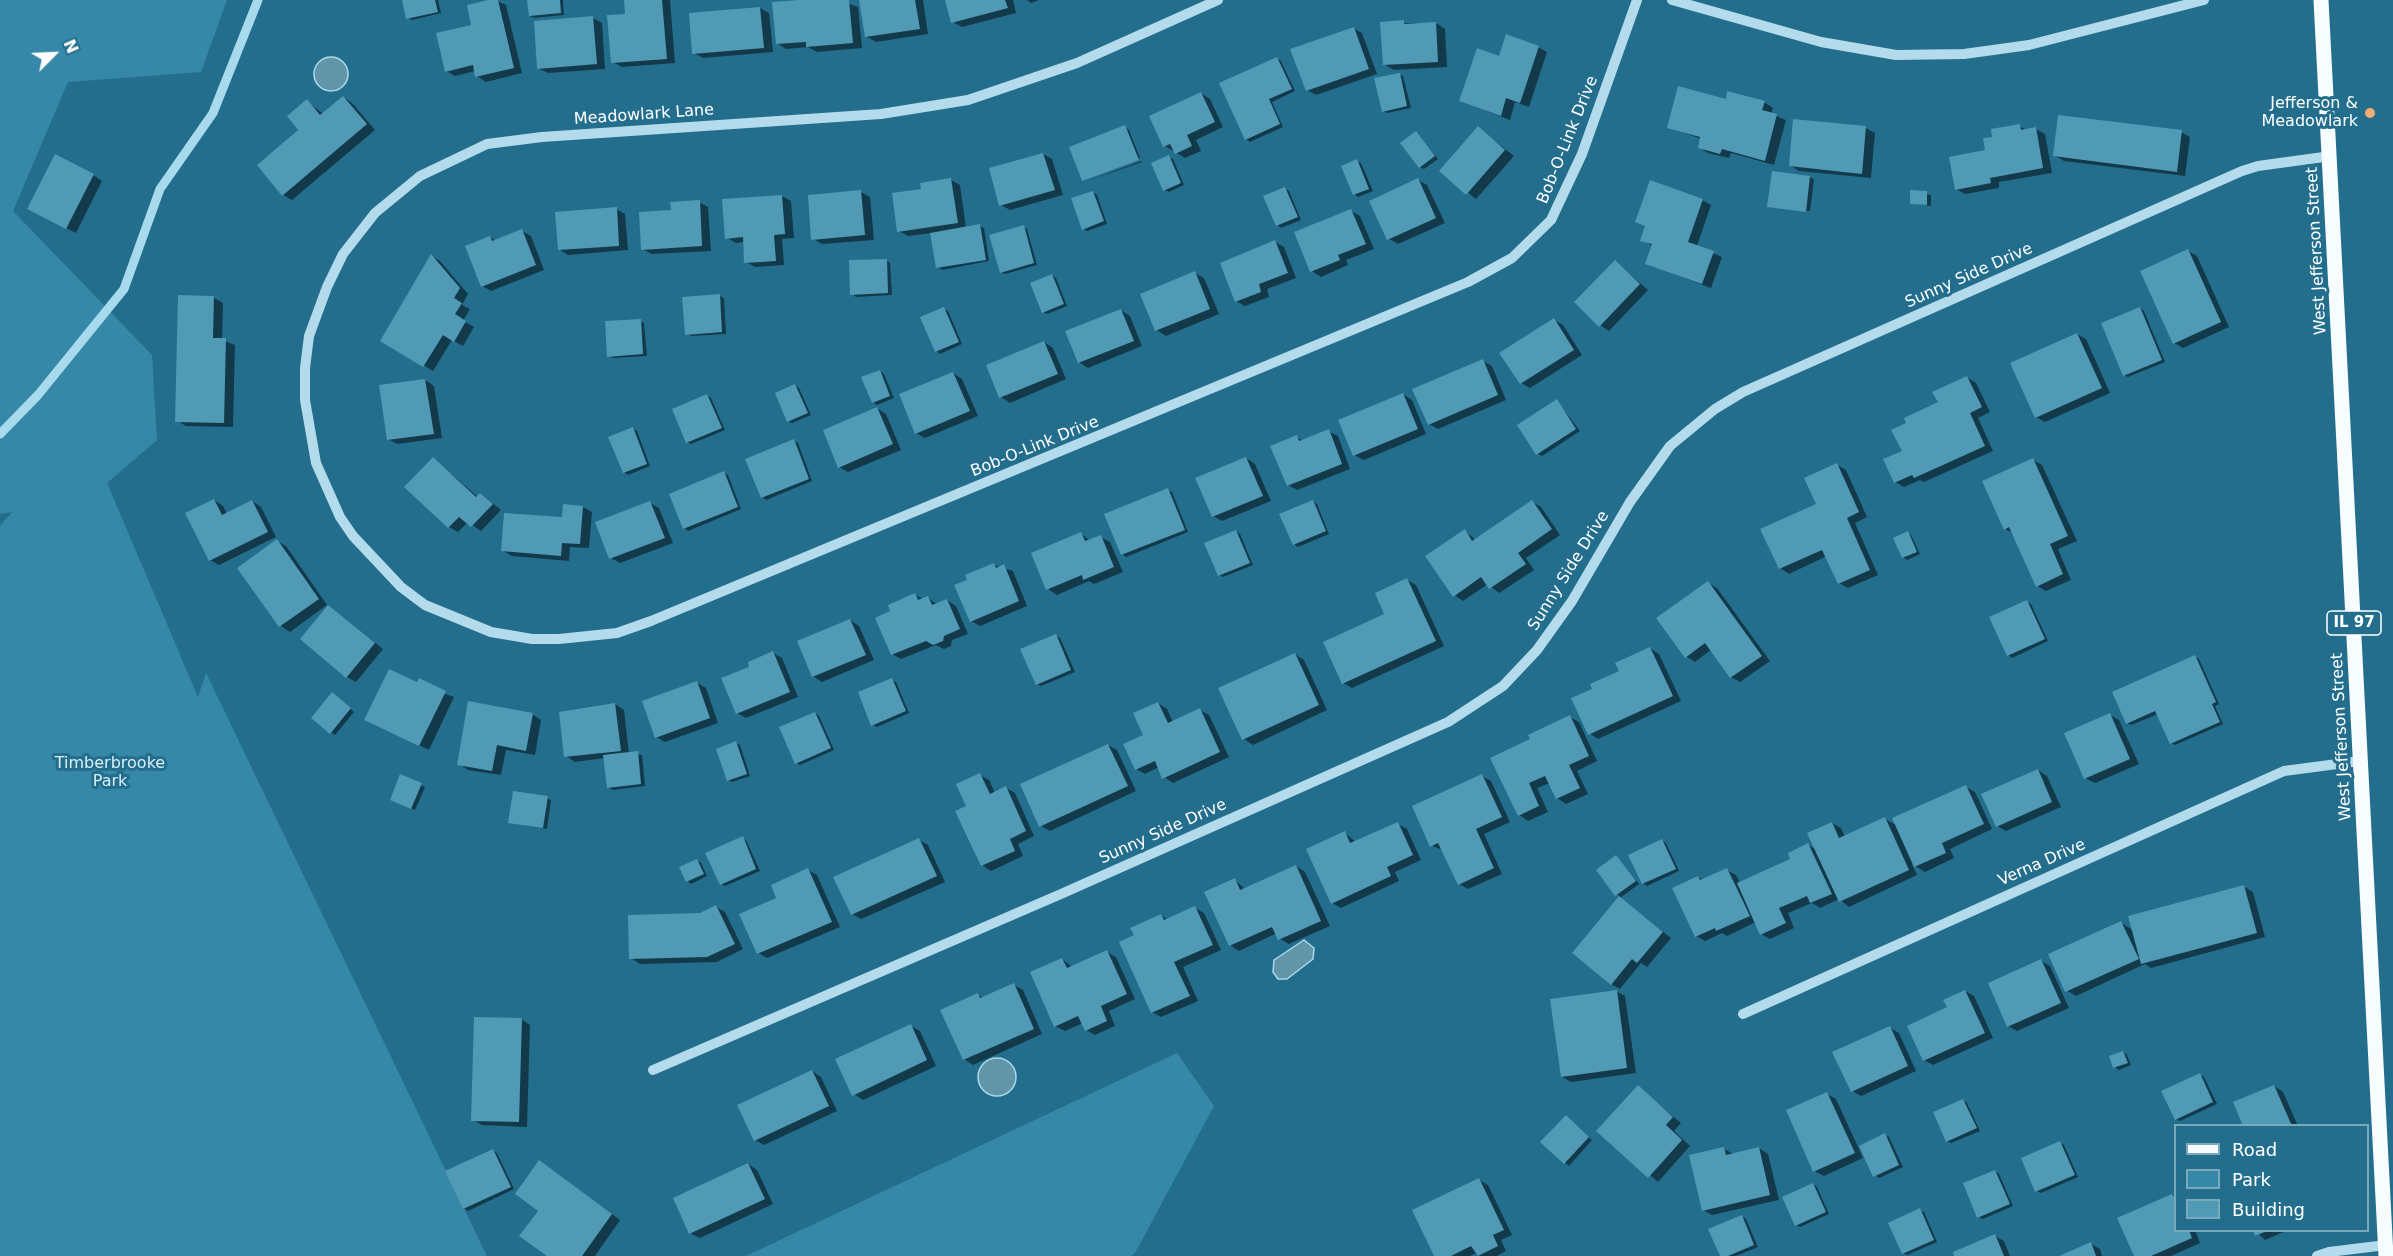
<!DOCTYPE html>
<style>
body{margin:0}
#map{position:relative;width:2393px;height:1256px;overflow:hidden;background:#246e8d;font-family:"DejaVu Sans",sans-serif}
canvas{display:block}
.legend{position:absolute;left:2174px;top:1124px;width:195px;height:108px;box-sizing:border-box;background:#246e8d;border:2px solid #7ca8bb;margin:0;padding:8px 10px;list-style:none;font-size:18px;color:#fff}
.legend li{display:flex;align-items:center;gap:12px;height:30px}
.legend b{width:30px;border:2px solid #7ca8bb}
.north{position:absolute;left:24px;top:24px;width:60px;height:60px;-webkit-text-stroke:4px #246e8d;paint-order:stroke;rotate:66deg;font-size:16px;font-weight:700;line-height:24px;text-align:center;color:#fff}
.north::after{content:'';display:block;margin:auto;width:21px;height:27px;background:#fff;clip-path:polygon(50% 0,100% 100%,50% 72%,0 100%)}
</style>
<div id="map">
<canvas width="2393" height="1256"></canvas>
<ul class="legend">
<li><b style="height:8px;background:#f7fcfe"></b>Road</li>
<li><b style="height:16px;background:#3588a8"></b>Park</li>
<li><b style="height:16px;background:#509ab6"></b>Building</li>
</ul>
<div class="north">N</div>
</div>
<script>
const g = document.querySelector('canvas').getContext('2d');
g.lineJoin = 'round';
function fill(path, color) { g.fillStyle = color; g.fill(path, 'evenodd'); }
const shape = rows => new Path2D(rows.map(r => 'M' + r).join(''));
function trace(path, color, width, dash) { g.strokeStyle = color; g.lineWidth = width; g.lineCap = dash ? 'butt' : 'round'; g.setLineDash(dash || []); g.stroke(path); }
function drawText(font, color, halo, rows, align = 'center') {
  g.font = font + ' "DejaVu Sans",sans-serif'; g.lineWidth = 6; g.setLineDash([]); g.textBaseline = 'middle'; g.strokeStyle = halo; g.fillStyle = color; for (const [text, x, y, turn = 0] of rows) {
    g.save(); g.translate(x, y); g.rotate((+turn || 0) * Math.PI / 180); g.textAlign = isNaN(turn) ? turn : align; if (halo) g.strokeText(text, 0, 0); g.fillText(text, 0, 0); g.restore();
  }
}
const green = shape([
 [0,0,227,0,201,72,68,82,13,211,152,355,157,440,107,483,198,697,206,673,487,1256,0,1256,0,526,12,512,0,514],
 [1177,1053,1214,1106,1135,1253,1131,1256,746,1256]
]);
const water = shape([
 '314 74a17 17 0 1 1 34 0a17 17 0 1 1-34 0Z',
 [1304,940,1314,948,1313,959,1287,979,1278,979,1273,972,1274,960,1304,940],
 '978 1077a19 19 0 1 1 38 0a19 19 0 1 1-38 0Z'
]);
const shadow = shape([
 [403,0,438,0,441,13,412,20,408,18],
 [495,0,506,5,522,73,486,82,477,76,475,71,455,76,446,71,473,26],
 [529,0,563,0,564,15,534,18,530,16],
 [625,0,670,0,675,63,622,67,613,62,627,15],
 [801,0,838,0,858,7,862,48,817,52,808,47,786,49,777,43],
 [861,0,923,0,928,34,876,42,867,37],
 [947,0,1013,0,1016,13,962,27,953,22],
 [1027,0,1039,0,1031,3],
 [760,8,769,13,773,52,703,58,694,53],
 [593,18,602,23,605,69,548,73,538,68],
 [1382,23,1436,23,1445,29,1447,67,1394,70,1384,64],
 [1353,28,1362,33,1377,74,1316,95,1307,90],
 [1538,47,1547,52,1529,107,1515,102,1510,120,1460,101,1499,58],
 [1277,59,1281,61,1295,91,1272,102,1283,127,1250,142,1246,139],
 [1399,74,1403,76,1411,108,1387,113,1383,111],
 [1201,93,1210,99,1223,127,1196,140,1201,151,1185,158,1165,146],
 [343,97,352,103,375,130,292,200,283,195,307,101,323,114],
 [1727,100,1764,102,1773,108,1771,114,1786,120,1774,165,1731,153,1729,158,1708,153,1699,147,1701,139,1669,127],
 [1794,120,1866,128,1875,133,1871,178,1799,171,1790,165],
 [2019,126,2027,130,2036,129,2045,134,2052,173,1999,182,1999,188,1965,194,1956,189,1987,152,1994,138],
 [1125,127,1129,130,1140,158,1083,180,1071,148],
 [1478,128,1514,156,1476,199,1441,171],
 [2181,132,2190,137,2185,176,2064,161,2055,156],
 [1416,133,1438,159,1424,169,1420,167],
 [1043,154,1052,159,1063,195,1010,210,1001,205],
 [1169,157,1173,159,1184,185,1169,192,1165,190],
 [1141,161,1142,162,1085,182],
 [1357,161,1361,163,1373,191,1358,197,1354,194],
 [93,175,102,181,76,233,38,214],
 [1809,177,1814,179,1810,211,1769,207],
 [951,180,960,185,966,228,979,226,984,228,989,261,942,270,938,267,932,233,908,236,899,231,923,190],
 [1418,180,1427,185,1445,223,1398,244,1389,239],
 [1285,189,1289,191,1301,220,1281,228,1277,225],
 [861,192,870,197,874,240,822,244,813,239],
 [1093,192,1097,195,1107,224,1087,231,1083,229],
 [1912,192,1931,195,1931,206,1912,203],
 [782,196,791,201,794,238,782,239,784,265,755,267,746,262,745,242,736,243,727,238],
 [1702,200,1711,205,1697,246,1722,257,1711,288,1647,264,1653,246,1642,240],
 [699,202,708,207,711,251,652,254,642,249,672,211],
 [616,209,625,214,628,250,568,255,559,249],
 [1351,211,1360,216,1374,249,1346,260,1348,265,1321,277,1312,271],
 [1023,227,1027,229,1037,265,1005,274,1001,272],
 [522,231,531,236,544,270,491,291,482,286,490,237,496,241],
 [1275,242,1284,247,1296,278,1267,289,1269,297,1245,306,1236,301],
 [2188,251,2197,256,2229,327,2183,348,2174,343],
 [432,256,440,261,468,294,462,305,470,309,463,321,474,327,463,346,452,340,433,371,382,340],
 [886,260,890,263,892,295,856,297,852,294],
 [1616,262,1648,290,1609,331,1600,325],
 [1195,273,1204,278,1219,314,1166,336,1157,330,1142,295],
 [1052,275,1056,278,1067,306,1047,314,1043,312],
 [720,296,724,298,726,334,691,336,687,334],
 [180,297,214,298,223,303,222,340,235,345,233,427,186,426,177,421],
 [2140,308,2144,311,2165,362,2128,377,2124,375],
 [944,309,948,311,962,344,940,354,936,351],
 [1121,310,1130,316,1142,346,1088,368,1079,362],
 [1554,320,1563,325,1582,355,1530,388,1521,383],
 [640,321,644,323,647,356,613,358,609,356],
 [2077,334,2086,339,2110,393,2045,422,2036,417],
 [1044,342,1053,348,1066,379,1010,403,1001,397],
 [1483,361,1492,366,1506,400,1438,429,1429,424],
 [880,371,884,374,894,398,877,405,873,402],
 [953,373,962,379,978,416,925,438,916,433],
 [1967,377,1976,383,1990,412,1978,418,1993,451,1924,482,1920,480,1904,487,1895,482,1940,403],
 [425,380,434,386,442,438,397,444,388,439],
 [795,385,799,388,811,415,792,423,788,421],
 [1403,394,1412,400,1426,434,1364,460,1354,455],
 [707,395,711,398,725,430,691,444,687,442],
 [1557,401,1580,431,1542,456,1538,454],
 [877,408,886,414,901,450,848,472,839,467],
 [633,429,637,431,650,466,628,475,624,472],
 [1328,431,1338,436,1350,469,1297,490,1288,485,1297,437,1303,441],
 [794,441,798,443,812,481,766,500,762,497],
 [1246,458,1255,464,1271,501,1222,521,1213,516],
 [434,459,478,497,481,494,501,510,481,531,468,522,458,532,449,527,407,487],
 [2033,460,2042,465,2077,541,2058,549,2071,580,2046,591,2037,586,2013,533,2005,529],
 [1837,465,1846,470,1867,517,1855,523,1878,575,1848,588,1839,583,1827,556,1789,574,1780,568,1818,505],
 [723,473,728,475,741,509,688,531,684,528],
 [1168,490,1172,492,1188,532,1126,557,1122,554],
 [214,500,223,506,227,514,252,501,261,507,276,537,219,565,210,560],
 [1313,501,1317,504,1329,534,1298,547,1294,544],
 [1532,502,1541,507,1560,535,1526,558,1534,570,1499,593,1488,584,1463,601,1454,595,1465,531,1476,540],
 [650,503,659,508,673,543,620,563,611,558],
 [583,507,592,512,589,548,570,547,569,561,512,556,502,550],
 [1236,531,1240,534,1253,565,1223,577,1219,575],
 [1907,533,1911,535,1920,554,1907,560,1903,557],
 [1081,534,1091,541,1101,537,1110,542,1123,572,1094,584,1089,581,1057,595,1048,589],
 [277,541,286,546,327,605,290,632,281,626,239,568],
 [994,565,1013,571,1027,606,980,626,971,621,969,580],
 [1407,580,1416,585,1444,646,1352,688,1343,683],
 [1708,583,1717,588,1770,661,1740,682,1731,677,1712,649,1695,662,1686,656],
 [915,595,923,599,928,598,937,604,947,600,956,606,968,634,952,640,951,646,944,649,936,645,901,659,892,654,892,612],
 [2027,602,2031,604,2048,641,2012,658,2008,655],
 [329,607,383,649,356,682,347,677],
 [850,620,859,626,874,660,822,682,813,676],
 [1056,636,1060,638,1075,672,1041,686,1037,684],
 [1650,648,1659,654,1681,701,1598,739,1589,733,1621,671],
 [773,653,782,658,798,697,746,718,737,713,751,668],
 [1295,654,1304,660,1327,710,1253,745,1244,739],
 [2195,657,2199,659,2219,704,2215,706,2223,724,2175,745,2171,743,2158,714,2131,725,2127,723],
 [892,680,896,682,909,713,877,727,873,725],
 [697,683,706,688,718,723,665,742,656,737],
 [417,684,454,697,429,750,375,725],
 [337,697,354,712,335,735,331,732],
 [1158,703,1167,709,1173,722,1200,710,1209,715,1229,757,1173,783,1164,777,1159,767,1145,774,1136,769],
 [615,704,624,710,629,754,642,755,645,786,613,790,609,788,605,758,575,762,566,756],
 [815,713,819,716,834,750,800,765,796,763],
 [532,714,541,720,535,755,506,750,501,775,468,770,459,764],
 [2110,715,2119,720,2139,764,2095,783,2085,778],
 [1570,717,1579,722,1597,761,1577,771,1588,794,1566,804,1557,798,1550,783,1537,788,1548,812,1528,821,1519,815,1532,740],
 [736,743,740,745,750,776,732,782,728,780],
 [1108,745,1117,750,1136,791,1050,831,1041,826],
 [2038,770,2047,776,2061,807,2006,831,1997,826],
 [980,775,989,780,995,793,1006,788,1015,793,1034,836,1018,844,1023,856,991,871,982,865,968,807],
 [1482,776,1491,781,1510,822,1484,834,1502,874,1468,889,1459,884,1443,850,1432,846],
 [421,785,425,787,415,810,395,802],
 [1966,787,1975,792,1992,829,1950,849,1954,858,1925,872,1912,864,1917,875,1849,907,1839,899,1820,908,1812,903,1788,913,1794,928,1770,939,1761,934,1756,922,1727,936,1722,933,1705,941,1696,936,1698,877,1704,880,1727,870,1736,875,1740,883,1792,860,1808,845,1817,850,1832,823,1841,828,1845,837,1885,819,1898,826],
 [547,798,551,800,547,829,510,822],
 [1398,824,1407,829,1421,860,1395,872,1399,881,1341,908,1332,903,1345,833,1356,842],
 [742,838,746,840,760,871,725,886,721,884],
 [919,840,928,845,945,882,861,919,852,914],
 [1662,841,1666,843,1679,871,1647,886,1643,883],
 [1616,857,1639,884,1620,898,1671,938,1647,967,1641,963,1620,989,1611,984,1620,897,1598,870],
 [697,860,701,863,707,876,691,884,687,881],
 [1296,866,1305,872,1330,926,1289,944,1280,939,1277,933,1239,951,1230,945,1235,880,1245,889],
 [808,870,817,875,840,927,767,958,758,953,778,898],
 [2243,886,2253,892,2265,937,2151,968,2145,964,2076,996,2066,990,2121,923,2133,930],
 [716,907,725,912,743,949,717,962,640,964,631,958],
 [1195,908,1204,913,1221,950,1183,967,1198,1001,1161,1017,1152,1012,1136,935,1161,915,1168,920],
 [1107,952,1116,957,1135,999,1109,1011,1115,1026,1095,1035,1086,1030,1083,1023,1065,1031,1055,1026,1062,959,1072,967],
 [2041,961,2050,966,2069,1008,2017,1031,2008,1026],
 [1014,985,1023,990,1042,1034,973,1065,964,1059,978,995,984,998],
 [1616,991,1625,996,1636,1073,1571,1082,1562,1077],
 [1965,991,1974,996,1993,1038,1933,1065,1924,1060,1949,1008],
 [521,1019,530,1025,527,1127,482,1125,473,1120],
 [911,1026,920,1031,936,1066,863,1100,854,1094],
 [1889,1027,1899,1033,1916,1071,1861,1096,1852,1091],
 [2123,1052,2127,1055,2131,1065,2119,1070,2115,1067],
 [812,1071,821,1077,837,1111,764,1145,755,1140],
 [2200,1075,2204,1077,2217,1104,2180,1121,2176,1119],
 [2274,1086,2283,1092,2298,1126,2245,1126],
 [1638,1087,1681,1123,1674,1131,1690,1146,1658,1182,1598,1131],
 [1827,1094,1836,1099,1863,1158,1824,1176,1814,1171],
 [1963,1100,1967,1103,1980,1131,1951,1143,1947,1141],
 [1566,1117,1592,1140,1569,1166,1542,1142],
 [1885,1135,1889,1137,1903,1167,1879,1178,1875,1175],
 [2060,1143,2064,1145,2078,1177,2041,1193,2037,1191],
 [1723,1148,1733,1154,1759,1148,1768,1154,1779,1200,1712,1215,1703,1210],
 [493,1151,497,1153,514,1189,468,1211,464,1208],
 [748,1164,757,1170,773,1204,700,1238,690,1233],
 [548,1168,620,1220,595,1256,549,1256,540,1211],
 [1995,1171,1999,1174,2013,1206,1983,1219,1979,1217],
 [1479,1180,1488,1185,1512,1235,1501,1240,1506,1251,1497,1256,1478,1256,1476,1253,1470,1256,1436,1256],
 [1813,1184,1817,1187,1829,1214,1800,1227,1796,1225],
 [2172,1195,2176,1197,2176,1230,2195,1230,2200,1243,2171,1256,2136,1256],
 [1919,1210,1924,1212,1937,1242,1907,1255,1903,1253],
 [1742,1216,1746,1219,1758,1247,1736,1256,1721,1256],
 [2254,1230,2288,1230,2265,1240],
 [1995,1236,2004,1241,2010,1256,1956,1256],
 [2091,1244,2100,1249,2102,1256,2063,1256]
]);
const stream = shape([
 [0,434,38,395,124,289,160,189,213,113,258,0]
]);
const building = shape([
 [402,0,435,0,438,12,406,19],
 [488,0,498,0,514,68,475,77,473,65,445,72,436,33,471,25,467,5],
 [527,0,560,0,561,13,529,16],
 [624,0,662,0,667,59,611,63,607,15,625,14],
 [799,0,849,0,853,43,806,47,806,42,776,44,772,2],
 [859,0,915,0,920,29,865,37],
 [945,0,1005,0,1008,8,951,23],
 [760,7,764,48,692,54,689,13],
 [593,16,597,64,537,69,534,21],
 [1404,20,1404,24,1436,22,1438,62,1383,65,1380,22],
 [1354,27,1369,69,1306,91,1290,49],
 [1506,34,1539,46,1520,103,1506,98,1501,116,1459,101,1477,48,1499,56],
 [1277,57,1292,89,1269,99,1280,124,1245,140,1219,83],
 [1400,73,1407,106,1382,112,1374,78],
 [1678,86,1726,99,1727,91,1765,101,1762,110,1777,114,1765,161,1722,149,1720,154,1698,148,1700,137,1667,128],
 [1201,92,1215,122,1187,135,1192,146,1175,154,1170,144,1163,147,1149,116],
 [343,96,367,124,282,196,257,165,298,130,287,116,307,99,320,115],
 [2058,115,2182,130,2177,172,2053,156],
 [1793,119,1866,126,1862,174,1789,166],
 [2020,124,2021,130,2036,127,2043,168,1990,178,1991,183,1955,190,1949,157,1985,150,1983,138,1992,137,1991,129],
 [1125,125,1139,160,1082,181,1069,147],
 [1478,126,1505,150,1466,195,1439,171],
 [1416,131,1435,156,1419,168,1400,143],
 [1043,153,1055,190,999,206,989,168],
 [55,154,94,174,66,229,27,209],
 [1169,155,1181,183,1163,191,1151,163],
 [1357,159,1369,189,1353,195,1341,166],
 [1772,171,1810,176,1806,212,1767,207],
 [951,178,958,223,897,232,892,193,921,189,920,183],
 [1418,178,1436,218,1387,240,1369,201],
 [1650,180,1703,199,1688,242,1714,251,1702,284,1645,264,1652,244,1640,241,1645,226,1635,222],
 [1285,187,1298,217,1276,226,1263,196],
 [861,190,865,235,811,240,808,195],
 [1910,190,1927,191,1927,205,1910,204],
 [1093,191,1104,221,1082,230,1071,198],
 [782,195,785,234,774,235,776,261,744,263,743,237,725,239,722,199],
 [700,200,702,246,641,250,639,212,671,210,670,202],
 [617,207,619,246,558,250,555,212],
 [1351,209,1366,244,1338,255,1340,260,1310,272,1294,232],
 [980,224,986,260,936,268,930,233],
 [1024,225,1034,263,1000,273,989,235],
 [522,229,536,265,481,287,465,246,490,236,492,241],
 [1275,240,1288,273,1259,284,1261,292,1235,302,1220,263],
 [2188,249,2221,322,2173,344,2140,271],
 [431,254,460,288,454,298,462,303,455,314,466,321,454,342,443,335,423,367,380,341],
 [887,259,888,293,850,295,849,260],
 [1615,260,1640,284,1599,327,1574,302],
 [1195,271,1210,309,1155,331,1140,294],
 [1052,274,1064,304,1042,313,1030,283],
 [720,294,722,332,685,335,682,297],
 [178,295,214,296,213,338,226,338,224,423,175,422],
 [944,307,959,342,935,352,920,317],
 [2140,307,2162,360,2123,376,2101,323],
 [1121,309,1134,341,1078,363,1065,331],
 [1554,318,1574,350,1520,384,1499,353],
 [641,319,643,354,607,357,605,321],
 [2077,333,2102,388,2035,418,2010,363],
 [1044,341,1058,374,999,398,986,365],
 [1483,359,1498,395,1428,425,1412,389],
 [880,370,890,396,872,403,861,377],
 [953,372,970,411,915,434,899,394],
 [1967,376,1982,407,1970,413,1985,446,1914,478,1912,475,1894,483,1883,459,1902,451,1891,430,1906,423,1904,418,1938,402,1932,392],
 [425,379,434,434,387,440,379,385],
 [795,384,808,413,787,422,775,393],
 [1403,393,1418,429,1353,456,1338,420],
 [707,394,722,428,686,443,672,409],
 [1557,399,1576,429,1536,455,1517,425],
 [877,407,893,444,838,468,823,430],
 [633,427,647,464,623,473,608,437],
 [1329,429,1342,464,1287,486,1270,446,1297,435,1299,441],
 [794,439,809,479,761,498,745,459],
 [433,457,476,497,480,493,493,504,471,527,459,517,448,528,404,487],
 [1246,457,1263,496,1212,517,1195,478],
 [2033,458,2068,536,2050,544,2063,574,2036,587,2009,527,2004,530,1982,481],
 [1837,463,1859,512,1847,518,1870,570,1838,584,1822,550,1779,569,1760,529,1816,504,1804,478],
 [724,471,738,507,683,529,669,494],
 [1168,488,1185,530,1121,555,1104,514],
 [214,499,222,515,252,500,268,532,209,561,185,513],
 [1313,500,1326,531,1293,545,1279,514],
 [1532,500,1552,529,1518,553,1526,564,1489,589,1481,577,1453,597,1425,556,1465,529,1472,541],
 [650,501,665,538,609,559,595,522],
 [563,504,583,506,580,544,562,543,561,556,501,551,504,513,562,517],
 [1236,530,1250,563,1218,576,1204,543],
 [1908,531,1917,552,1902,558,1893,538],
 [1081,532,1085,541,1101,535,1114,567,1083,580,1082,575,1046,590,1031,553],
 [277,539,319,599,279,627,237,568],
 [994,563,996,568,1004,564,1019,601,970,622,954,585,967,580,965,575],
 [1407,578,1436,641,1342,684,1323,642,1384,614,1375,593],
 [1708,581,1762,656,1730,678,1705,643,1685,658,1656,618],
 [915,593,918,600,928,596,932,605,947,599,960,629,944,636,943,641,933,645,926,641,891,655,875,618,890,611,888,605],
 [2027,600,2045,639,2007,656,1989,617],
 [328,605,375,643,346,678,300,639],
 [850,619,866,655,812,677,797,641],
 [1056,634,1071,670,1036,685,1020,649],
 [1650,647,1673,696,1588,735,1571,698,1592,689,1590,684,1619,671,1615,663],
 [773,651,790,692,736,714,721,678,749,667,748,662],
 [1295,653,1319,705,1242,740,1218,688],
 [2195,655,2216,702,2212,704,2220,722,2170,744,2155,711,2126,724,2112,692],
 [389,669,417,682,419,678,446,691,419,746,364,720],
 [892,678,906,711,871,726,858,692],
 [697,681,710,718,655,738,642,701],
 [332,692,351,708,330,734,311,718],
 [468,701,533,713,526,751,497,745,492,771,457,765],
 [1158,702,1168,723,1200,708,1220,752,1162,779,1155,761,1135,770,1123,744,1143,735,1133,713],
 [615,703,621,751,564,757,559,712],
 [815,712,831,748,795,764,779,727],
 [2110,713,2130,759,2084,779,2064,733],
 [1570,715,1589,756,1569,765,1580,788,1556,799,1545,776,1529,783,1539,806,1518,816,1490,758,1530,739,1528,735],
 [736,741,747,774,727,781,716,749],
 [1108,744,1128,786,1039,827,1020,784],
 [638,751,641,784,607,788,603,755],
 [2038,769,2052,802,1996,827,1981,794],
 [980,773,990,794,1006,786,1026,831,1010,839,1015,851,981,866,955,811,966,806,956,784],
 [400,774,422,783,411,809,390,800],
 [1482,774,1502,817,1476,829,1494,868,1458,885,1438,843,1430,847,1412,806],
 [1966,785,1984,824,1942,843,1946,853,1914,867,1892,818],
 [513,791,548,796,543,828,508,823],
 [1885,817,1909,870,1839,902,1807,833,1832,822,1839,838],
 [1398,822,1413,855,1387,867,1391,876,1331,904,1306,849,1345,831,1350,843],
 [743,836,756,869,720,885,705,853],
 [919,838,937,876,851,915,833,877],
 [1662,839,1676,869,1642,884,1628,855],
 [1808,843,1832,894,1810,903,1807,896,1779,908,1786,923,1760,935,1737,883,1790,859,1788,853],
 [1616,855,1636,881,1615,896,1596,870],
 [697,859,704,874,686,882,679,867],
 [1296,865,1321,921,1278,940,1272,927,1229,946,1204,892,1235,878,1240,890],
 [808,868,832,922,757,954,739,914,776,898,771,885],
 [1727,868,1750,916,1716,931,1715,928,1695,937,1672,888,1698,876,1700,880],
 [2244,885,2257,933,2141,964,2128,916],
 [1619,896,1663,932,1637,963,1632,959,1611,985,1572,953],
 [716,905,735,944,707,957,629,959,628,915,700,913],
 [1195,906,1213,945,1174,962,1190,996,1151,1013,1119,942,1134,935,1130,928,1161,914,1164,920],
 [2121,921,2139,959,2065,992,2048,954],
 [1107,950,1127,994,1101,1006,1107,1021,1085,1031,1078,1016,1054,1027,1030,972,1062,958,1067,968],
 [2041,959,2061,1003,2007,1027,1988,983],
 [1014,983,1034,1029,963,1060,940,1010,978,993,980,998],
 [1617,990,1627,1068,1561,1077,1550,999],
 [1965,990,1985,1033,1923,1061,1907,1026,1947,1007,1943,1000],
 [474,1017,522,1018,519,1122,471,1121],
 [911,1024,927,1060,852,1096,835,1059],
 [1890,1026,1908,1066,1851,1092,1832,1052],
 [2123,1051,2128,1063,2113,1068,2109,1056],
 [812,1070,829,1106,754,1141,737,1105],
 [2200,1073,2213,1102,2175,1120,2161,1091],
 [1638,1085,1673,1117,1666,1125,1682,1140,1648,1178,1596,1131],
 [2274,1085,2292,1126,2243,1126,2233,1102],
 [1827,1092,1855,1153,1813,1172,1786,1110],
 [1963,1099,1977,1128,1946,1142,1933,1112],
 [1566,1115,1589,1137,1564,1164,1540,1142],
 [1885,1133,1899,1165,1873,1177,1859,1146],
 [2060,1141,2075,1175,2035,1192,2021,1158],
 [1724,1147,1726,1155,1759,1147,1770,1195,1702,1211,1689,1155],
 [493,1149,511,1187,463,1209,445,1171],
 [539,1160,612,1214,582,1256,547,1256,519,1236,538,1211,515,1194],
 [748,1163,765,1199,689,1234,673,1198],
 [1995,1170,2010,1204,1977,1218,1963,1183],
 [1479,1178,1504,1230,1493,1235,1498,1246,1478,1256,1471,1246,1451,1256,1434,1256,1412,1210],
 [1813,1183,1826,1212,1795,1226,1782,1197],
 [2172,1194,2176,1200,2176,1230,2189,1230,2192,1238,2151,1256,2134,1256,2117,1218],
 [1920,1208,1934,1240,1902,1254,1888,1223],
 [1742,1215,1754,1245,1728,1256,1720,1256,1708,1229],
 [2253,1230,2267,1230,2267,1231,2255,1236],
 [1995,1234,2004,1256,1954,1256,1953,1252],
 [2091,1242,2096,1256,2059,1256]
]);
const minor = shape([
 [1218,0,1077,63,968,100,881,114,542,137,487,144,420,176,375,213,343,254,327,287,309,336,305,368,305,400,316,463,340,517,353,536,401,587,425,605,491,632,532,639,559,639,617,633,651,621,1468,282,1512,258,1551,220,1582,154,1637,0],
 [1672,0,1821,42,1896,55,1964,54,2029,45,2204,0],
 [1743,1014,2284,771,2360,761],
 [653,1070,1061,894,1448,722,1503,686,1537,650,1572,601,1630,502,1670,446,1715,409,1743,392,2242,171,2258,166,2331,156],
 [2317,1256,2329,1252,2386,1245]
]);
const major = shape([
 [2321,0,2386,1256]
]);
const markers = [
 [2370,113,6,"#f6ae76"]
];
const shields = [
 [2354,623,54]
];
const shieldNames = [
 ["IL 97",2354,623]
];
const poiNames = [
 ["Jefferson &",2358,104],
 ["Meadowlark",2358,122]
];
const streetNames = [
 ["Meadowlark Lane",644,115,-4],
 ["Bob-O-Link Drive",1568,140,-68],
 ["West Jefferson Street",2317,251,-93],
 ["Sunny Side Drive",1969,276,-24],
 ["Bob-O-Link Drive",1035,447,-22],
 ["Sunny Side Drive",1569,571,-58],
 ["West Jefferson Street",2342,737,-93],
 ["Sunny Side Drive",1163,832,-24],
 ["Verna Drive",2042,863,-24]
];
const parkNames = [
 ["Timberbrooke",110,764],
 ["Park",110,782]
];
fill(green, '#3588a8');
fill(water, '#6395a8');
trace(water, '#a7daec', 1.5);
fill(shadow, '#0007');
trace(stream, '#a7daec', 9);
fill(building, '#509ab6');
trace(minor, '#b3dbeb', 10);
trace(major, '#f7fcfe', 15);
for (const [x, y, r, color] of markers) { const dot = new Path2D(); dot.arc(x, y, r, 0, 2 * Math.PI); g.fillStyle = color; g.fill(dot); trace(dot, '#246e8d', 2); }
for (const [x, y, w] of shields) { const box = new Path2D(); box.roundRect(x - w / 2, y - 12, w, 24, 4.5); g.fillStyle = '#246e8d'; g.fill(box); trace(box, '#fff', 1.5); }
drawText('bold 15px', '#fff', null, shieldNames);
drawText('16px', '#fff', '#246e8d', poiNames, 'right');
drawText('16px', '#fff', '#246e8d', streetNames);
drawText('16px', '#d8eff8', '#246e8d', parkNames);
</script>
